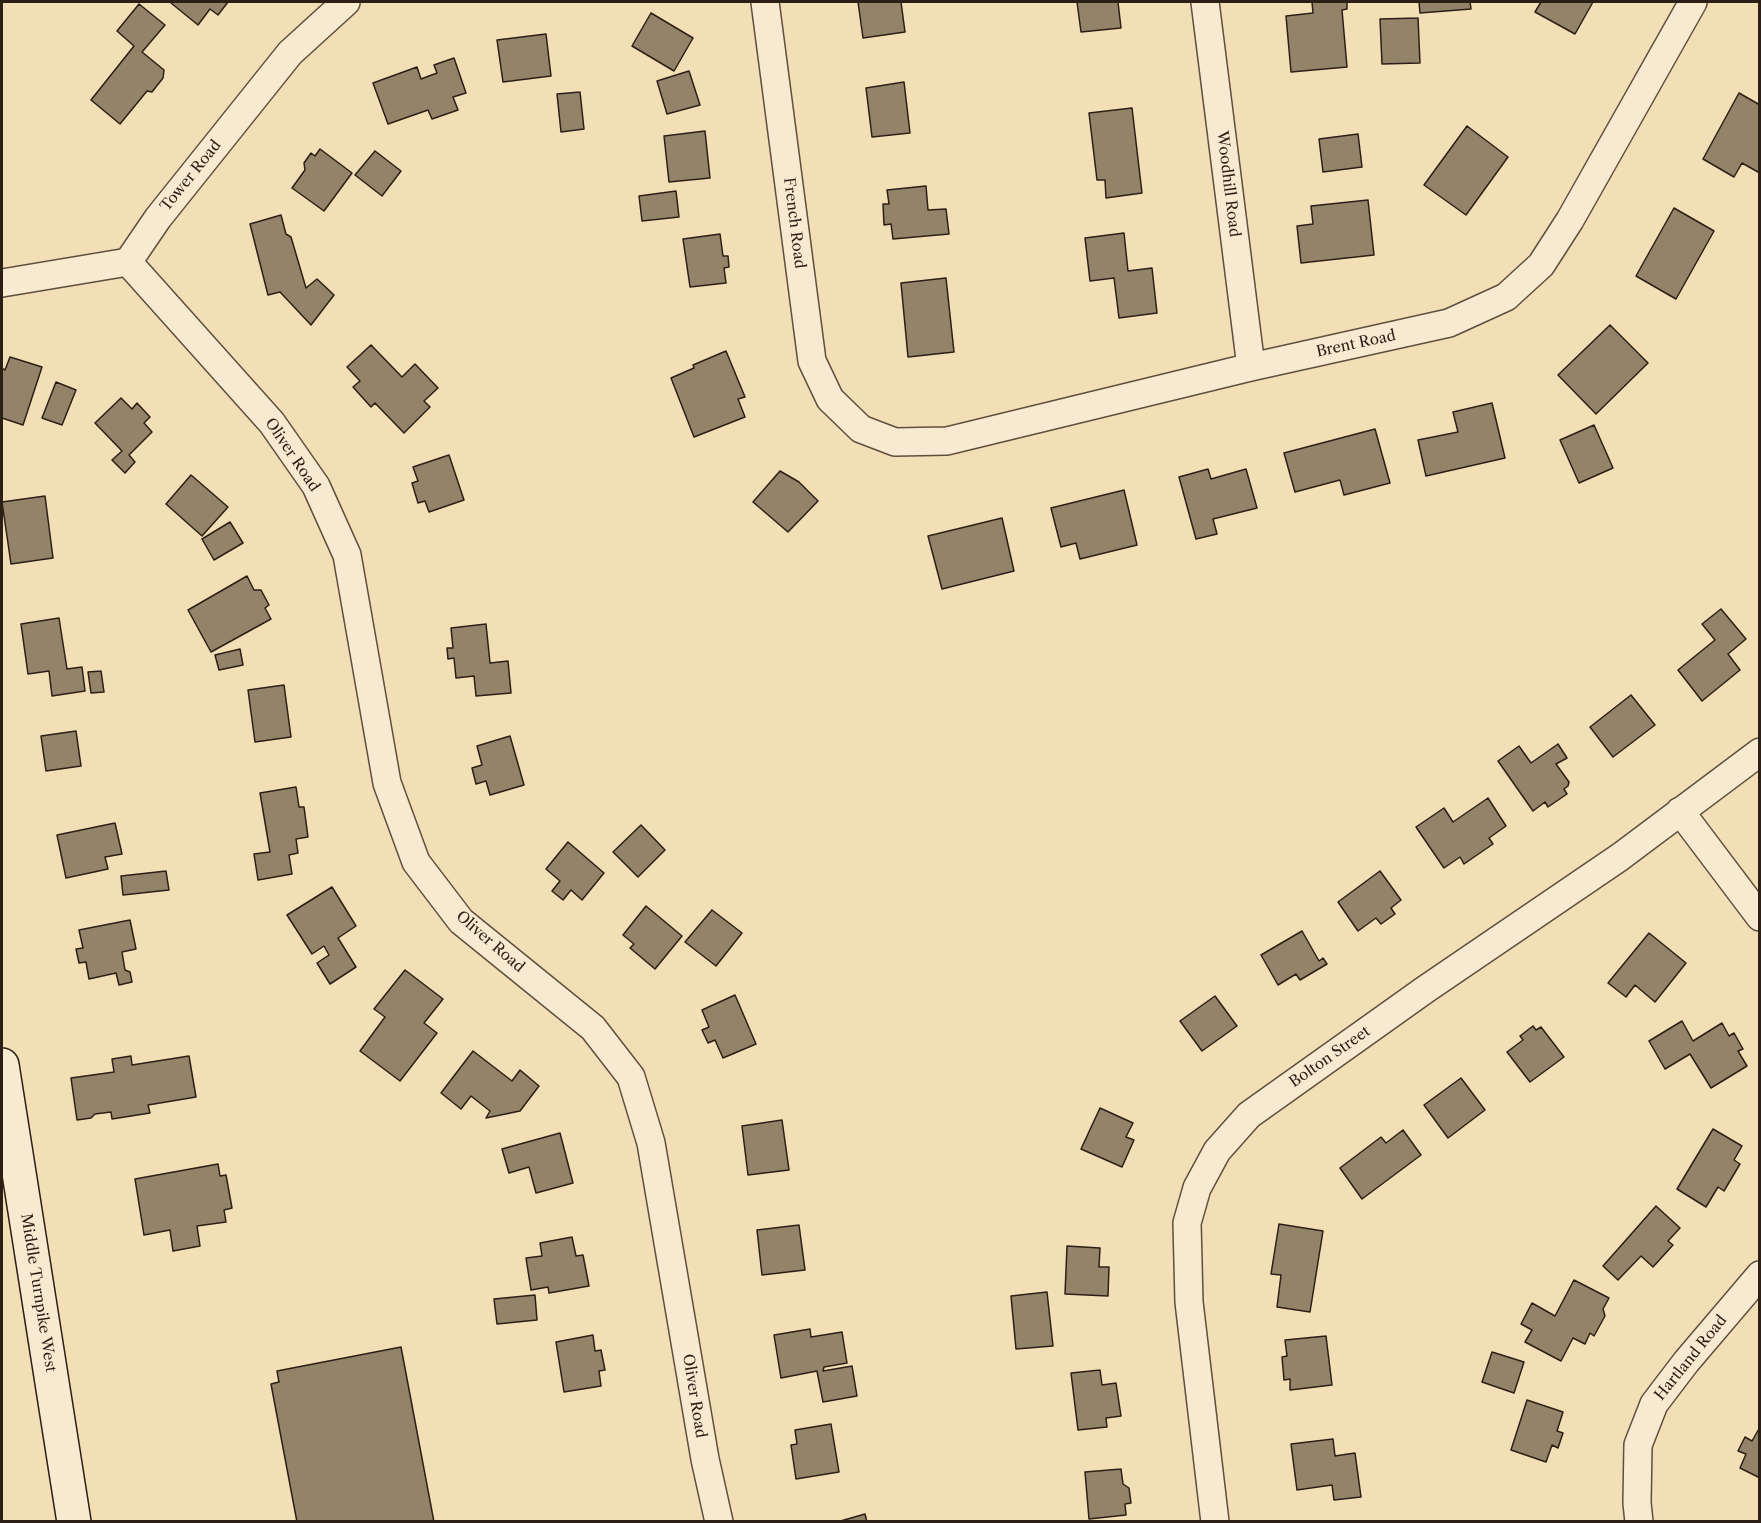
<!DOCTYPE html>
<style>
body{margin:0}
#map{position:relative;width:1761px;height:1523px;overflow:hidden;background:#f3dfb6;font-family:"Libre Caslon Text",serif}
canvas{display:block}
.frame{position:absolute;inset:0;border:3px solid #2c1f16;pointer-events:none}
</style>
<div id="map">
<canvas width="1761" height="1523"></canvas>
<div class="frame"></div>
</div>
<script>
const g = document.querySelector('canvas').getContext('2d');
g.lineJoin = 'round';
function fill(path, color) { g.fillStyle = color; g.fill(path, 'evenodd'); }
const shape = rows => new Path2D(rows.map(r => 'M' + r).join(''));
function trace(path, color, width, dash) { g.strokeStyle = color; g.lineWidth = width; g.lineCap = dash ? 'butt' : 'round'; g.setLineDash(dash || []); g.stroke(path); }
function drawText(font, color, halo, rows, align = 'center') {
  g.font = font + ' "Libre Caslon Text",serif'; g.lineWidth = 4.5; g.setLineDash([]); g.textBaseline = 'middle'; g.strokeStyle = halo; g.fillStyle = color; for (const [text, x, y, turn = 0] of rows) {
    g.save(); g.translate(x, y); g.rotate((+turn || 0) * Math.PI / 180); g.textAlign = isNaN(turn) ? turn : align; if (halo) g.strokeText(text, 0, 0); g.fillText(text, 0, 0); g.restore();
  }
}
const building = shape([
 [172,2,228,2,218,15,210,9,198,25,171,3,172,2],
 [858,2,901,2,905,32,863,38,858,2],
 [1077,2,1118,2,1121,28,1081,32,1077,2],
 [1312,2,1347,2,1347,9,1342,10,1347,67,1291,72,1286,16,1313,13,1312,2],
 [1419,2,1470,2,1471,9,1420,13,1419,2],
 [1541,2,1593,2,1575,34,1535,12,1541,2],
 [139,4,165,25,142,52,164,70,163,78,152,92,147,91,120,124,91,100,134,46,117,31,139,4],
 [651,13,693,38,674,71,632,46,651,13],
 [1418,18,1420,63,1382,64,1380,19,1418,18],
 [546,34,551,76,503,82,497,40,546,34],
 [454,58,466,93,453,97,458,110,432,119,428,110,388,124,373,83,417,67,421,79,437,73,434,65,454,58],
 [689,71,700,105,667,114,657,81,689,71],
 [904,82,910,133,872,137,866,88,904,82],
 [580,92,584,129,561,132,557,94,580,92],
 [1739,93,1760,105,1760,170,1758,172,1742,163,1734,177,1703,159,1739,93],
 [1132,108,1142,193,1106,198,1105,180,1097,180,1089,113,1132,108],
 [1467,126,1508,157,1466,215,1424,185,1467,126],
 [705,131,710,178,669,182,664,136,705,131],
 [1358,134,1362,167,1323,172,1319,139,1358,134],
 [320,149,352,173,324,211,292,188,305,170,304,163,311,153,315,156,320,149],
 [375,151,401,171,382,196,355,175,375,151],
 [926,186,928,210,946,209,949,234,893,239,891,224,884,225,883,204,889,204,887,190,926,186],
 [676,191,679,217,642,221,639,196,676,191],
 [1368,200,1374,255,1301,263,1297,226,1313,224,1311,206,1368,200],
 [1674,208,1714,231,1676,299,1636,276,1674,208],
 [281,215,286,234,291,237,306,288,317,279,334,295,311,325,280,292,268,295,250,224,281,215],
 [1124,233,1128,271,1152,268,1157,313,1119,318,1114,278,1090,281,1085,238,1124,233],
 [720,234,723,256,728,256,729,267,724,268,726,283,690,287,683,239,720,234],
 [946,278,954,352,908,357,901,283,946,278],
 [1610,325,1648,363,1596,414,1558,375,1610,325],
 [371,345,402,377,415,364,438,388,424,401,430,407,404,433,375,403,371,407,353,387,360,381,347,367,371,345],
 [726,351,745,397,738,399,745,417,694,437,671,378,694,368,693,365,726,351],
 [10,357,42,367,23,425,2,418,2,368,5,370,10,357],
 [56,382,76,390,62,425,42,418,56,382],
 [121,398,132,409,137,403,150,417,144,423,152,432,129,455,135,462,125,473,112,460,122,451,95,423,121,398],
 [1492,403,1505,458,1426,476,1418,440,1458,432,1453,412,1492,403],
 [1594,425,1613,468,1579,483,1560,440,1594,425],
 [1375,429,1390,483,1344,495,1340,480,1295,492,1284,453,1375,429],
 [449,455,464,500,429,512,425,501,418,503,412,483,418,481,413,467,449,455],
 [1208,469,1211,479,1246,469,1257,508,1213,519,1217,534,1196,539,1179,477,1208,469],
 [780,471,799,482,818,501,788,532,753,502,780,471],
 [191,475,228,507,202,536,166,504,191,475],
 [1124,490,1137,545,1080,559,1076,543,1061,547,1051,508,1124,490],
 [45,496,53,558,11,564,2,502,45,496],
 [1002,518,1014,571,942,589,928,536,1002,518],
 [230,522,243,543,214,560,202,539,230,522],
 [247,576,254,590,261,590,269,605,265,608,271,619,211,652,188,610,247,576],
 [1721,609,1746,639,1728,654,1740,670,1702,701,1678,670,1715,640,1702,624,1721,609],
 [59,618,67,669,82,667,85,691,52,696,49,671,28,674,21,624,59,618],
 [486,624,490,663,508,661,511,693,476,696,474,676,456,678,454,658,448,659,447,648,453,648,451,628,486,624],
 [240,649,243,665,219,670,215,655,240,649],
 [101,671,104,692,91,693,88,672,101,671],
 [284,685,291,737,255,742,248,690,284,685],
 [1631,695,1655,725,1613,757,1590,727,1631,695],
 [76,731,81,766,46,771,41,736,76,731],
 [510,736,524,785,490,795,486,781,476,784,472,768,482,765,477,746,510,736],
 [1558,744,1567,758,1556,764,1569,782,1568,786,1564,789,1567,794,1548,807,1545,802,1533,811,1498,761,1519,746,1531,763,1558,744],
 [296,787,299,807,304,807,308,837,296,839,298,853,289,855,292,874,258,880,254,854,270,852,260,793,296,787],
 [1488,798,1506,826,1489,838,1493,844,1464,864,1460,857,1444,868,1416,827,1444,808,1453,822,1488,798],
 [115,823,122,854,105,857,108,869,66,878,57,835,115,823],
 [641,825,665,850,638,877,613,852,641,825],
 [568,842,604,873,582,900,571,890,563,900,552,891,560,881,546,869,568,842],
 [166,871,169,890,123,895,121,876,166,871],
 [1380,871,1401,900,1391,908,1395,914,1381,924,1376,918,1358,931,1338,902,1380,871],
 [332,887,356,926,338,938,356,967,330,984,317,963,329,955,324,946,312,954,287,915,332,887],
 [646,906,682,936,655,969,630,948,634,944,623,935,646,906],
 [712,910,742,933,716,966,685,942,712,910],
 [130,920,136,949,122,952,125,970,130,972,132,982,119,985,116,973,89,979,86,962,79,963,76,949,83,948,79,930,130,920],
 [1302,931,1319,961,1323,958,1327,964,1300,980,1296,974,1278,985,1261,955,1302,931],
 [1649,933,1686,963,1655,1002,1635,985,1626,997,1608,983,1649,933],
 [405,970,443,999,424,1023,437,1033,400,1081,360,1051,385,1017,374,1009,405,970],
 [735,995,756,1044,723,1058,715,1040,708,1043,702,1030,709,1027,702,1010,735,995],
 [1215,996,1237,1026,1202,1051,1180,1021,1215,996],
 [1682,1021,1693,1041,1722,1023,1729,1036,1734,1033,1743,1049,1738,1051,1747,1066,1711,1088,1690,1054,1665,1069,1649,1041,1682,1021],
 [1533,1026,1536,1030,1541,1027,1564,1057,1530,1082,1507,1052,1523,1040,1520,1036,1533,1026],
 [473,1051,512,1081,520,1070,539,1086,520,1111,486,1118,490,1111,471,1096,461,1109,441,1093,473,1051],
 [131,1056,132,1065,189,1056,196,1097,148,1105,150,1113,112,1119,111,1112,95,1114,91,1118,77,1120,71,1078,114,1072,112,1059,131,1056],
 [1461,1078,1485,1110,1448,1138,1424,1105,1461,1078],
 [1100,1108,1133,1123,1126,1137,1134,1140,1122,1167,1081,1149,1100,1108],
 [782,1120,789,1170,748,1175,742,1126,782,1120],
 [1713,1129,1742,1146,1734,1160,1740,1164,1724,1191,1718,1187,1706,1207,1677,1189,1713,1129],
 [1403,1130,1421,1155,1362,1199,1340,1168,1381,1137,1386,1143,1403,1130],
 [560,1133,573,1183,536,1193,529,1167,509,1173,502,1149,560,1133],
 [218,1164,220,1176,226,1175,232,1208,224,1210,226,1222,197,1226,200,1246,173,1251,170,1230,144,1235,135,1179,218,1164],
 [1656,1206,1680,1228,1668,1241,1673,1245,1653,1267,1641,1256,1618,1280,1603,1266,1656,1206],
 [1279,1224,1323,1231,1310,1312,1277,1307,1281,1275,1271,1274,1279,1224],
 [799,1225,805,1270,762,1275,757,1230,799,1225],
 [572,1237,576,1256,583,1255,589,1286,549,1293,548,1287,531,1290,526,1258,542,1256,540,1243,572,1237],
 [1067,1246,1100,1248,1099,1267,1109,1267,1108,1296,1065,1294,1067,1246],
 [1574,1280,1609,1298,1603,1309,1605,1316,1594,1336,1590,1333,1585,1344,1573,1338,1561,1361,1525,1342,1532,1330,1521,1324,1532,1303,1555,1316,1574,1280],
 [1047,1292,1053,1346,1016,1349,1011,1296,1047,1292],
 [535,1295,537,1320,497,1324,494,1299,535,1295],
 [810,1329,811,1337,842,1332,847,1363,824,1367,823,1371,852,1366,857,1396,823,1402,817,1371,781,1378,774,1335,810,1329],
 [593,1335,595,1351,601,1350,605,1370,599,1371,601,1386,564,1392,556,1342,593,1335],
 [1326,1336,1332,1385,1290,1390,1290,1379,1284,1380,1282,1357,1287,1356,1285,1340,1326,1336],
 [401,1347,434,1522,297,1522,271,1384,279,1382,277,1371,401,1347],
 [1492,1352,1524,1362,1514,1393,1482,1382,1492,1352],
 [1100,1370,1102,1385,1116,1383,1121,1416,1106,1418,1107,1427,1078,1430,1071,1373,1100,1370],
 [1527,1400,1563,1412,1557,1431,1563,1433,1558,1448,1552,1445,1546,1462,1511,1450,1527,1400],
 [831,1424,839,1472,796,1479,791,1445,797,1444,795,1430,831,1424],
 [1760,1427,1760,1478,1740,1468,1746,1454,1738,1451,1745,1437,1752,1441,1760,1427],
 [1333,1439,1335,1456,1355,1453,1361,1497,1334,1500,1332,1485,1297,1490,1291,1444,1333,1439],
 [1121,1469,1123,1484,1129,1488,1131,1503,1125,1504,1126,1515,1089,1519,1085,1472,1121,1469],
 [865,1514,867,1522,837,1522,865,1514]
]);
const street = shape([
 [765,2,812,361,830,399,861,429,895,442,947,441,1251,367,1449,323,1506,297,1541,265,1570,220,1693,2],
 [1205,2,1251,367],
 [128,262,272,423,316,486,347,555,387,783,416,862,461,921,593,1028,631,1077,651,1143,705,1459,719,1522],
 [2,283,128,262,158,218,290,53,346,2],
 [1680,811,1760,917],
 [1215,1522,1189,1302,1187,1223,1197,1188,1217,1151,1249,1115,1426,989,1620,857,1760,752],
 [1639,1522,1637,1503,1638,1445,1654,1404,1686,1362,1760,1275]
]);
const secondary = shape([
 [2,1065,74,1522]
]);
const streetNames = [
 ["Tower Road",191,176,-51],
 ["Woodhill Road",1228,184,83],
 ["French Road",794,223,83],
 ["Brent Road",1356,344,-12],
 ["Oliver Road",292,455,56],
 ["Oliver Road",490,942,41],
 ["Bolton Street",1330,1057,-35],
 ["Middle Turnpike West",38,1293,81],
 ["Hartland Road",1691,1358,-51],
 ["Oliver Road",694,1396,81]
];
fill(building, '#938369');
trace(building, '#2c1f16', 1.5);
trace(street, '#5e4f3e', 30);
trace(secondary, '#2c1f16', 36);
trace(street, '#f7ead0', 27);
trace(secondary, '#f7ead0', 33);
drawText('15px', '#2c1f16', '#f7ead0', streetNames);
</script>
